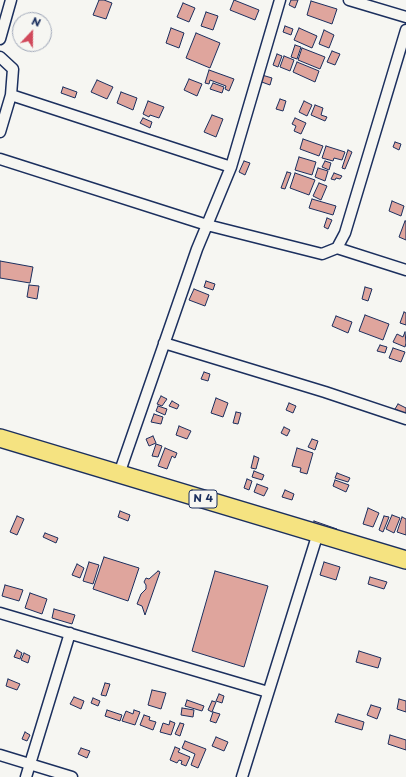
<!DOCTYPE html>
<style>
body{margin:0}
#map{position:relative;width:406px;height:777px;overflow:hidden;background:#f6f6f2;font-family:"Playpen Sans",sans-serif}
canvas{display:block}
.north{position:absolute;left:12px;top:12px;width:40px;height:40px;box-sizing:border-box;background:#f6f6f2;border:1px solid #9ea6b7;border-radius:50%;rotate:22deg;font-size:11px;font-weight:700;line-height:16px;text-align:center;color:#1b2f5e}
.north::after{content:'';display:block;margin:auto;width:14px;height:18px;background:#d1495b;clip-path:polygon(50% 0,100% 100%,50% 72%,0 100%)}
</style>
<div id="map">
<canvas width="406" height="777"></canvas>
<div class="north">N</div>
</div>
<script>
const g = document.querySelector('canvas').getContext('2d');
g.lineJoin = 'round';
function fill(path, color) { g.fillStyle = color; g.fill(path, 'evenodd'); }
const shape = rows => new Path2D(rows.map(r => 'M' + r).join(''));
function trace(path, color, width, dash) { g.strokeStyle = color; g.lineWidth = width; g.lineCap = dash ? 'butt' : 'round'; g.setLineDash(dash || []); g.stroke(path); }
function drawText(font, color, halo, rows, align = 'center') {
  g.font = font + ' "Playpen Sans",sans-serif'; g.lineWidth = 3.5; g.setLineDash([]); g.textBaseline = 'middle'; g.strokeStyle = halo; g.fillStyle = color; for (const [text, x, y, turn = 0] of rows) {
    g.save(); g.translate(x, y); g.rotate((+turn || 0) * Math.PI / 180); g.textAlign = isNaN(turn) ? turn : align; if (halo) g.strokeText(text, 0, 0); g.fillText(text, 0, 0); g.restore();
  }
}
const building = shape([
 [99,0,104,0,112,3,106,19,93,15,99,0],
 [234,0,259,10,255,20,230,10,234,0],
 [291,0,298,0,295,8,289,5,291,0],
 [311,1,337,9,332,24,307,15,311,1],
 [183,3,195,8,189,22,177,17,183,3],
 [206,12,218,16,213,30,201,26,206,12],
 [285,26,293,29,291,35,283,32,285,26],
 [171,28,184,33,179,48,166,43,171,28],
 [299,28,317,36,312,48,294,40,299,28],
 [324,30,334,35,329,48,319,44,324,30],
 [196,33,220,43,210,68,186,58,196,33],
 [295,45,301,47,297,59,291,57,295,45],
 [302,48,325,57,320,69,298,60,302,48],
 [332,51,340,54,335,65,327,62,332,51],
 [277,54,282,56,278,67,273,65,277,54],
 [284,56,294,60,290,71,280,67,284,56],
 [297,62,319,71,315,82,293,72,297,62],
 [209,70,234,79,229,91,225,89,226,86,210,80,209,84,205,83,209,70],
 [262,75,272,78,270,85,259,81,262,75],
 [189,79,202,84,197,96,184,90,189,79],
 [97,80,113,87,107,99,91,92,97,80],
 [213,83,224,87,222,93,210,89,213,83],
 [63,87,77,92,75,98,61,93,63,87],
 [121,92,137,98,133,110,117,103,121,92],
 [280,99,286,101,283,111,276,109,280,99],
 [148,101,164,107,159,118,150,115,149,117,143,114,148,101],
 [304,101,312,105,307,116,299,112,304,101],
 [315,105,323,108,321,115,327,117,325,121,311,115,315,105],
 [212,115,223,119,216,137,204,132,212,115],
 [143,118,152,122,150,128,140,123,143,118],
 [295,118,306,123,301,134,294,131,296,126,292,124,295,118],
 [303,139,323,146,319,156,300,149,303,139],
 [395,142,401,144,399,150,393,147,395,142],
 [326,146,345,152,342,160,334,158,333,161,322,158,326,146],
 [348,150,352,152,345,169,342,168,348,150],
 [299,157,316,162,312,175,295,170,299,157],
 [244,161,250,163,245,175,239,172,244,161],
 [325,161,331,163,329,170,322,167,325,161],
 [318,168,328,171,325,181,315,177,318,168],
 [287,172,291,173,285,189,281,188,287,172],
 [295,173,315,180,309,195,290,188,295,173],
 [334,173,342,176,340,179,336,178,335,180,331,179,334,173],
 [319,183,327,186,321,200,313,196,319,183],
 [312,199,336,206,333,215,309,208,312,199],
 [392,201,404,206,401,216,389,211,392,201],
 [327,218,332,220,328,229,324,227,327,218],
 [405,221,406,221,406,240,399,237,405,221],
 [0,261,33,267,30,283,0,278,0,261],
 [206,281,215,284,213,290,204,287,206,281],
 [29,285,39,286,37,299,27,297,29,285],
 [365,287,372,289,368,301,362,299,365,287],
 [194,289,209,295,205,306,189,300,194,289],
 [404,312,406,313,406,325,400,323,404,312],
 [365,315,389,324,383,340,359,331,365,315],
 [336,316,352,322,348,333,332,326,336,316],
 [405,332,406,343,405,347,393,342,397,334,403,337,405,332],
 [380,345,387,347,385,353,377,351,380,345],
 [393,348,405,352,401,362,389,358,393,348],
 [204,372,210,374,208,381,201,379,204,372],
 [161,396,167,399,162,406,157,404,161,396],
 [216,398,228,403,223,417,211,413,216,398],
 [172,401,179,405,177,409,169,406,172,401],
 [289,403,296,406,293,413,286,410,289,403],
 [398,404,406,408,406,414,395,409,398,404],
 [158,406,167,409,165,415,156,411,158,406],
 [236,412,241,413,238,424,233,423,236,412],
 [154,414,163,417,161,424,151,422,154,414],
 [179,426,191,431,187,439,176,435,179,426],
 [284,427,290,430,287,436,281,433,284,427],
 [153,436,156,443,149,446,146,439,153,436],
 [312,439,318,441,315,450,308,447,312,439],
 [156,444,162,446,158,457,152,456,156,444],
 [165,448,177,453,175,458,172,456,167,469,158,466,165,448],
 [297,448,313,453,307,474,300,472,301,468,292,466,297,448],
 [254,456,259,458,256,469,251,468,254,456],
 [254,471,264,475,262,480,252,477,254,471],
 [337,473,350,478,348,482,335,478,337,473],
 [247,479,252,481,249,490,244,488,247,479],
 [335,480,349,485,346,492,333,486,335,480],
 [257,484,268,488,264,496,254,492,257,484],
 [285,490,294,494,292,500,282,497,285,490],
 [368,508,379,513,373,527,363,524,368,508],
 [120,511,130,515,128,521,118,517,120,511],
 [392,515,400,518,394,533,386,529,392,515],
 [17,516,24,519,17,535,10,532,17,516],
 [384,516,389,517,383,532,379,530,384,516],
 [402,517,406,519,406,535,397,532,402,517],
 [314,521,337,529,335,534,313,526,314,521],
 [45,533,58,538,56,543,43,537,45,533],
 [104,557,139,568,128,601,93,589,104,557],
 [89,562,99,565,93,584,83,581,89,562],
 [324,562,340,567,336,580,320,575,324,562],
 [77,564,84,568,80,578,72,575,77,564],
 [158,571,160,572,145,615,142,606,137,604,141,594,146,589,146,585,144,582,146,578,149,579,158,571],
 [215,571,268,586,244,667,192,651,215,571],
 [370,577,387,582,384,589,368,584,370,577],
 [5,585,23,590,19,601,2,596,5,585],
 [30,593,47,599,42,614,25,608,30,593],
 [54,609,75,615,72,624,52,618,54,609],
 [17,650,22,653,20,659,14,657,17,650],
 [359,651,381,658,378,668,356,662,359,651],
 [24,653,30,656,28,663,21,660,24,653],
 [8,679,20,684,17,690,6,686,8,679],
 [105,683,110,684,106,696,101,695,105,683],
 [152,690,166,693,161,709,148,705,152,690],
 [219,694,224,696,222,703,216,701,219,694],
 [74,697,84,701,81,709,70,704,74,697],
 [93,698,100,701,98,706,91,703,93,698],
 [399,699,406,701,406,712,397,709,399,699],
 [187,700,204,706,202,711,185,706,187,700],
 [212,701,216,702,212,712,208,710,212,701],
 [371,705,381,708,377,719,367,715,371,705],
 [182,708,194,710,193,717,181,715,182,708],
 [107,710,122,715,120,721,105,716,107,710],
 [134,710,140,712,135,725,122,721,126,711,133,714,134,710],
 [213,712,220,714,216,723,210,721,213,712],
 [338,714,364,722,362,730,335,722,338,714],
 [144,715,150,717,149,720,156,722,153,730,140,725,144,715],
 [170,721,175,723,171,735,160,732,163,723,169,725,170,721],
 [180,723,184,724,180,736,175,734,180,723],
 [25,732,30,735,27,741,22,739,25,732],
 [390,735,406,740,406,750,388,744,390,735],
 [216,737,228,742,224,751,212,746,216,737],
 [185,741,206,749,198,768,191,765,195,754,182,748,185,741],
 [175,747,180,749,178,752,190,757,186,766,181,764,182,761,179,760,177,763,170,760,175,747],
 [81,748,90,751,87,758,78,754,81,748]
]);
const minor = shape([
 [349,0,406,17],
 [0,39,11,0],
 [0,57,13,69,11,95,0,132],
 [11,95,231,167],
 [0,159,207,225,231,167,280,0],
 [337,248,406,270],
 [164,343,325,392,406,419],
 [119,474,197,249,207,225,322,254,337,248,345,233,406,30],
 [0,613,268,692],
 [0,755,72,777],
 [26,777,70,633],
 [242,777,318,533]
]);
const trunk = shape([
 [0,438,406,560]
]);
const shields = [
 [203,499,28]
];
const shieldNames = [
 ["N 4",203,499]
];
fill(building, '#dfa59d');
trace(building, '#1b2f5e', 1);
trace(minor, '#1b2f5e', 13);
trace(trunk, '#1b2f5e', 20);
trace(minor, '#f6f6f2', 10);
trace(trunk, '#f5e381', 17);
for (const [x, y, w] of shields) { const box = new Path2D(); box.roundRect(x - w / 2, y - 9, w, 18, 3); g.fillStyle = '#f6f6f2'; g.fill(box); trace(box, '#1b2f5e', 1); }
drawText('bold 11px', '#1b2f5e', null, shieldNames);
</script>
